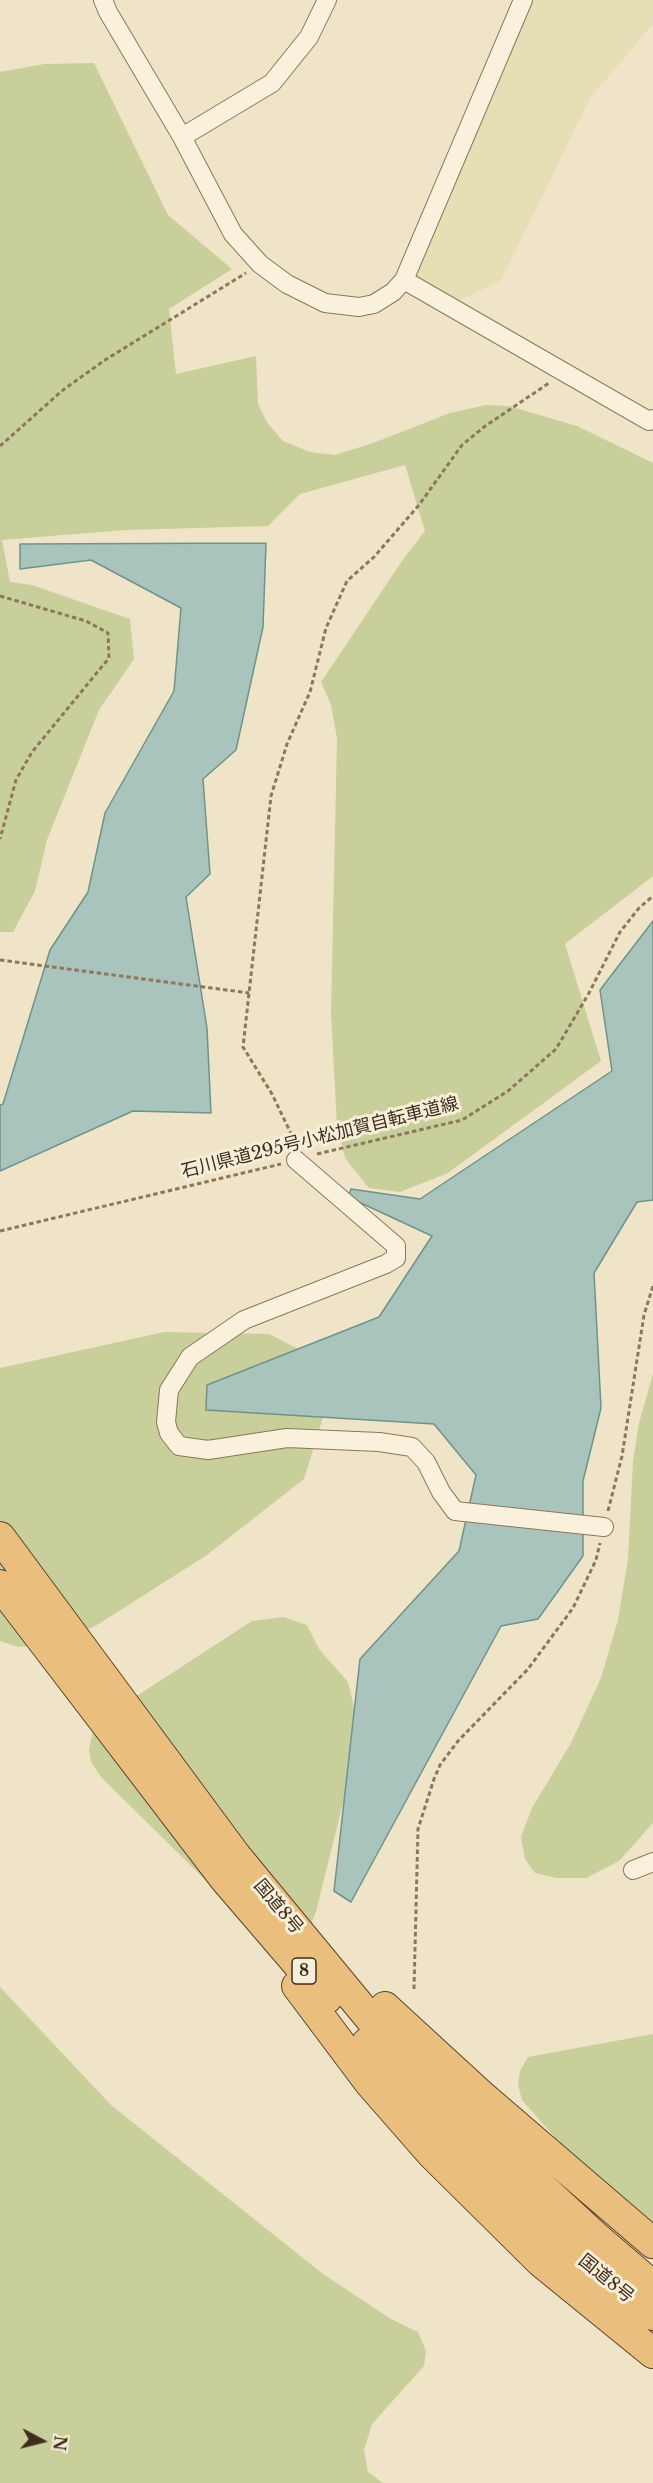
<!DOCTYPE html>
<meta charset="utf-8">
<style>
body{margin:0}
#map{position:relative;width:653px;height:2483px;overflow:hidden;background:#f0e4c8;font-family:"Libre Baskerville",serif}
canvas{display:block}
.north{position:absolute;left:12px;top:2411px;width:60px;height:60px;-webkit-text-stroke:4px #f7eed8;paint-order:stroke;rotate:97deg;font-size:16px;font-weight:700;line-height:24px;text-align:center;color:#3d2e20}
.north::after{content:'';display:block;margin:auto;width:21px;height:27px;background:#3d2e20;clip-path:polygon(50% 0,100% 100%,50% 72%,0 100%)}
</style>
<div id="map">
<canvas width="653" height="2483"></canvas>
<div class="north">N</div>
</div>
<script>
const g = document.querySelector('canvas').getContext('2d');
g.lineJoin = 'round';
function fill(path, color) { g.fillStyle = color; g.fill(path, 'evenodd'); }
const shape = rows => new Path2D(rows.map(r => 'M' + r).join(''));
function trace(path, color, width, dash) { g.strokeStyle = color; g.lineWidth = width; g.lineCap = dash ? 'butt' : 'round'; g.setLineDash(dash || []); g.stroke(path); }
function drawText(font, color, halo, rows, align = 'center') {
  g.font = font + ' "Libre Baskerville","Noto Sans JP",serif'; g.lineWidth = 6; g.setLineDash([]); g.textBaseline = 'middle'; g.strokeStyle = halo; g.fillStyle = color; for (const [text, x, y, turn = 0] of rows) {
    g.save(); g.translate(x, y); g.rotate((+turn || 0) * Math.PI / 180); g.textAlign = isNaN(turn) ? turn : align; if (halo) g.strokeText(text, 0, 0); g.fillText(text, 0, 0); g.restore();
  }
}
const farmland = shape([
 [530,0,653,0,653,24,590,98,501,281,457,301,412,277]
]);
const green = shape([
 [94,63,168,215,232,269,169,309,176,374,256,356,258,404,268,424,283,441,310,452,335,455,373,443,450,413,486,405,509,406,577,426,653,463,653,876,565,944,601,1061,448,1173,400,1192,369,1188,345,1158,337,1127,331,1012,337,738,331,705,321,682,404,558,425,531,405,465,300,494,268,526,126,530,2,540,10,582,32,585,130,619,134,659,99,710,47,840,35,891,13,932,0,932,0,72,44,64],
 [164,1332,269,1334,304,1352,329,1398,304,1479,207,1555,97,1625,52,1645,18,1647,0,1641,0,1368],
 [653,1374,653,1823,619,1861,586,1878,556,1878,535,1873,525,1859,521,1837,532,1808,571,1743,601,1678,618,1620,628,1559,633,1461,639,1423],
 [283,1617,307,1625,319,1649,348,1682,355,1712,346,1791,316,1912,303,1941,256,1930,101,1777,91,1762,89,1749,95,1723,252,1621],
 [0,1987,111,2105,323,2274,391,2319,418,2332,426,2351,424,2366,372,2424,364,2450,368,2472,383,2483,0,2483],
 [653,2034,653,2224,566,2150,522,2100,518,2085,520,2071,528,2057]
]);
const water = shape([
 [266,543,263,627,236,750,203,779,210,874,186,897,207,1028,211,1113,133,1111,0,1171,0,1105,3,1104,50,950,88,892,105,813,174,691,181,608,91,560,20,569,20,544,266,543],
 [653,921,653,1200,637,1202,594,1273,601,1408,583,1481,583,1556,538,1619,501,1626,351,1902,334,1891,360,1659,459,1551,476,1475,434,1424,206,1410,207,1385,379,1317,432,1236,348,1197,351,1189,420,1199,612,1071,600,990,653,921]
]);
const path = shape([
 [0,446,63,390,105,360,246,273],
 [0,596,86,621,108,633,109,658,32,752,16,780,0,839],
 [0,960,249,993],
 [295,1142,272,1094,243,1047,271,796,287,744,310,692,326,628,347,581,374,557,419,505,462,445,484,427,549,383],
 [317,1154,462,1120,508,1091,556,1049,589,993,620,932,639,908,653,896],
 [0,1231,281,1164],
 [608,1511,622,1456,644,1315,653,1286],
 [414,1989,418,1829,434,1779,440,1765,458,1741,528,1669,573,1608,596,1560,600,1543]
]);
const minor = shape([
 [103,0,108,12,182,137,233,234,260,264,287,284,325,303,359,307,374,304,393,292,404,280,523,0],
 [182,137,272,83,309,37,327,0],
 [404,280,649,421,653,419],
 [296,1160,396,1246,396,1258,386,1264,244,1320,190,1357,169,1390,166,1422,169,1433,179,1446,208,1450,287,1438,379,1442,412,1447,426,1462,441,1492,455,1511,604,1527],
 [633,1870,653,1862]
]);
const trunk = shape([
 [0,1537,236,1856,378,2028,456,2108,598,2239,653,2286],
 [0,1585,224,1878,327,1998],
 [297,1986,369,2082,432,2154,540,2261,653,2353],
 [385,2007,483,2097,653,2243],
 [367,2043,426,2111,537,2222,653,2315]
]);
const shields = [
 [304,1971,24]
];
const shieldNames = [
 ["8",304,1971]
];
const streetNames = [
 ["石川県道295号小松加賀自転車道線",320,1138,-14],
 ["国道8号",278,1907,50],
 ["国道8号",606,2279,39]
];
fill(farmland, '#e6deb5');
fill(green, '#c9cf9b');
fill(water, '#a9c4bc');
trace(water, '#6f938a', 1.5);
trace(minor, '#8d765c', 20);
trace(trunk, '#5b4430', 32);
trace(path, '#8d765c', 3, [4.5, 3]);
trace(minor, '#faf1dc', 18);
trace(trunk, '#eabe7c', 30);
for (const [x, y, w] of shields) { const box = new Path2D(); box.roundRect(x - w / 2, y - 13, w, 26, 4.5); g.fillStyle = '#f7eed8'; g.fill(box); trace(box, '#3d2e20', 1.5); }
drawText('bold 16px', '#3d2e20', null, shieldNames);
drawText('18px', '#3d2e20', '#f7eed8', streetNames);
</script>
